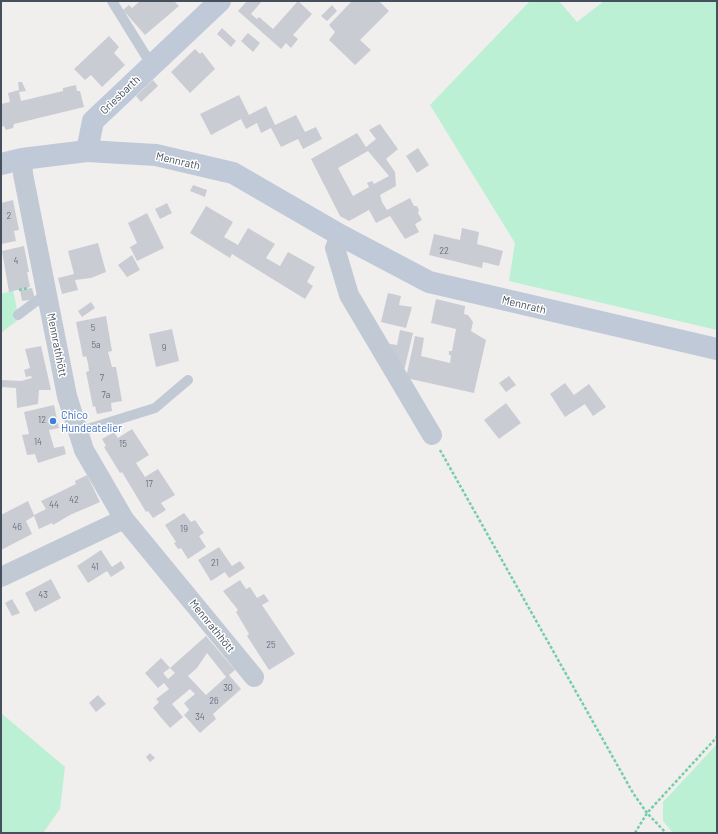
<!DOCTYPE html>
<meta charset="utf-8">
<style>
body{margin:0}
#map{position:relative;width:718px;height:834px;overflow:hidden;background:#f1eeee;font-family:Barlow,sans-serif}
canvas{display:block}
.frame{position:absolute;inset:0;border:2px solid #464f5c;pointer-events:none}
</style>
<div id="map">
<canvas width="718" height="834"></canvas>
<div class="frame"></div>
</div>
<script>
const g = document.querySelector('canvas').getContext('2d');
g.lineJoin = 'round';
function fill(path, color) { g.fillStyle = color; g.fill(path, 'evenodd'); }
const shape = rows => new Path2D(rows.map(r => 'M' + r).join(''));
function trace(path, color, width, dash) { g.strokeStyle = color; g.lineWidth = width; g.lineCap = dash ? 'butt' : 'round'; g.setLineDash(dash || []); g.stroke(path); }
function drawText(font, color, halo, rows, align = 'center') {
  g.font = font + ' Barlow,sans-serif'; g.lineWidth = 3; g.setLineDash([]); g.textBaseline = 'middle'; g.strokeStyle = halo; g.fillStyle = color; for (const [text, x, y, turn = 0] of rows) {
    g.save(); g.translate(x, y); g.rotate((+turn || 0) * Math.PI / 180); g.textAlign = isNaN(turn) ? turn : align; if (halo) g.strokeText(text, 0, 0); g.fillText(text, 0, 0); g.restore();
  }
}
const green = shape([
 [530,1,559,1,577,22,604,1,717,1,717,330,509,281,515,243,430,105],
 [13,290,19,319,1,333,1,294],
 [1,713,65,767,60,809,43,833,1,833],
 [717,744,717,833,673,833,663,821,663,802]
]);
const building = shape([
 [140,1,174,1,179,6,145,35,123,10,129,5,132,8],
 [247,1,262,1,251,14,257,19,259,17,273,29,298,1,312,14,293,35,298,39,291,48,286,43,281,49,238,11],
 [352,1,379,1,389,11,360,40,371,50,355,65,329,40,335,32,329,25],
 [332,5,337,11,327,21,321,16],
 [222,28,236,41,231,47,217,34],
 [248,33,260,43,253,52,241,41],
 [109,36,119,47,114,53,125,65,102,87,91,75,85,80,74,69],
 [195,49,200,54,202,52,215,69,190,93,171,72],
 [153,80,158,86,141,102,136,96],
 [18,82,22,82,26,91,19,92,21,101,63,91,63,88,76,85,77,91,80,91,84,107,14,124,13,128,6,130,4,126,1,127,1,104,10,102,8,93,19,90],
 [239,95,249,115,266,106,275,125,296,115,305,132,316,127,322,139,303,149,298,139,281,147,271,128,261,133,257,123,246,129,241,119,211,135,200,114],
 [380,124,398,149,386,159,395,172,396,186,380,195,382,202,387,210,410,198,414,206,417,206,419,210,418,213,422,220,415,224,419,232,405,239,390,216,376,223,369,210,349,221,340,216,311,159,357,133,366,147,376,139,369,130],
 [368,151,389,176,374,184,372,181,367,183,369,187,353,196,338,168],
 [418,148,429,165,417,173,406,156],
 [193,185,207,190,205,197,190,191],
 [13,200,19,230,14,231,16,241,1,244,1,203],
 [167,203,172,213,160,219,155,209],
 [206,206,233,222,224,237,238,245,248,228,275,244,266,258,280,266,288,252,315,267,307,282,313,286,305,299,232,254,230,258,190,233],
 [147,213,164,248,137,261,130,247,137,243,128,223],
 [462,228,479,232,477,244,503,251,499,266,483,262,482,268,429,255,434,234,460,240],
 [98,243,106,272,91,278,75,280,78,290,62,294,58,278,74,274,68,251],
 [24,246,29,272,27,272,30,287,9,292,2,251],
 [132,255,140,270,127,277,118,265],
 [32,288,35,299,22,301,20,290],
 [388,293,401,296,399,305,412,307,406,328,381,322],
 [436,299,465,306,464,314,468,315,473,322,471,331,486,340,474,393,406,378,415,336,424,338,421,356,450,363,451,355,449,355,449,351,452,351,456,329,431,323],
 [91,302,95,308,82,317,78,311],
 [106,316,112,351,108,352,112,367,116,367,122,401,111,403,112,411,97,414,95,406,93,407,86,372,89,371,88,363,86,356,83,357,76,322],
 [172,329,179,361,156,367,149,334],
 [400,330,413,333,403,375,385,343,397,345],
 [41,346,51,390,39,390,38,404,17,408,16,388,1,387,1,380,21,381,32,378,31,376,26,377,24,370,30,368,25,349],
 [509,376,516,385,506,392,499,383],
 [565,383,574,395,589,384,606,407,593,416,585,404,565,417,550,394],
 [506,403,521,423,499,439,484,420],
 [54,405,59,428,49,430,54,448,64,446,66,454,38,463,35,454,27,455,22,435,29,434,24,412],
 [132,429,149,455,136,463,145,477,158,469,175,495,161,503,166,510,153,518,148,511,146,512,122,472,120,473,104,447,106,446,102,439,114,432,118,438],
 [87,475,100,502,70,515,53,525,52,523,39,529,34,516,26,521,32,534,1,550,1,515,28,501,34,515,46,509,41,501,76,484,75,481],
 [184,513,191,522,195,520,204,533,199,536,206,547,188,559,181,548,178,549,174,543,176,542,165,525],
 [219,547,232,566,240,561,245,568,229,578,225,572,211,581,198,560],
 [101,550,112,567,121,561,125,568,111,577,107,571,88,583,77,566],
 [51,579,61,598,35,612,25,593],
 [240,580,246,589,250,587,257,598,264,594,269,601,262,605,295,654,269,670,247,636,249,634,236,612,238,610,223,591],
 [12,599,20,613,12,616,5,603],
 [206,636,235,670,229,675,241,689,213,714,216,719,200,733,184,715,189,710,184,703,195,694,190,689,172,704,183,717,170,728,153,708,159,702,156,699,169,689,164,683,158,688,145,673,161,658,170,668,163,673,168,679,175,673,170,668],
 [207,653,226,677,206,695,188,676,197,668],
 [98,695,106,704,96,712,89,703],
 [150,753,155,758,150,762,146,757]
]);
const path = shape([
 [19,290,28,288],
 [440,450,633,793,647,813,666,833],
 [635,833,647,813,717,737]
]);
const lane = shape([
 [112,1,151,64],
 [18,315,47,293],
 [78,432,155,408,188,380]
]);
const street = shape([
 [22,159,23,174,67,396,84,450,124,519,254,677],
 [340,235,335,248,349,295,432,435],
 [1,577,124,519]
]);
const secondary = shape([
 [87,151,93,121,220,1],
 [1,164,22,159,87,151,156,155,233,173,340,235,429,282,717,349]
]);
const markers = [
 [53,421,4,"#3f7fe0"]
];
const numberNames = [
 ["2",9,216],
 ["22",444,251],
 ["4",16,261],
 ["5",93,328],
 ["5a",96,345],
 ["9",164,348],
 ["7",102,378],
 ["7a",106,395],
 ["12",42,420],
 ["14",38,442],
 ["15",123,444],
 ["17",149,484],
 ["42",74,500],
 ["44",54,505],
 ["46",17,527],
 ["19",184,529],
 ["21",215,563],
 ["41",95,567],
 ["43",43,595],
 ["25",271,645],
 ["30",228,688],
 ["26",214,701],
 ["34",200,717]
];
const streetNames = [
 ["Griesbarth",120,95,-44],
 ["Mennrath",178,161,13],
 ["Mennrath",524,305,14],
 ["Mennrathhött",57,345,79],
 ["Mennrathhött",212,626,51]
];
const shopNames = [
 ["Chico",61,415],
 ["Hundeatelier",61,428]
];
fill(green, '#bbf0d4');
fill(building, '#caccd4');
trace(path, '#73ceaa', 2.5, [3, 2]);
trace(lane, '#c1c9d4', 10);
trace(street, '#c1c9d4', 20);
trace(secondary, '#c0c9d8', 22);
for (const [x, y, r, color] of markers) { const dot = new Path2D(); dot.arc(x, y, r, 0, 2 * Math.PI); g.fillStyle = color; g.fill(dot); trace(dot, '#fff', 1.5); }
drawText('9px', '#676e7a', null, numberNames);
drawText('11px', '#464f5c', '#fff', streetNames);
drawText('11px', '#366cbe', '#fff', shopNames, 'left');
</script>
